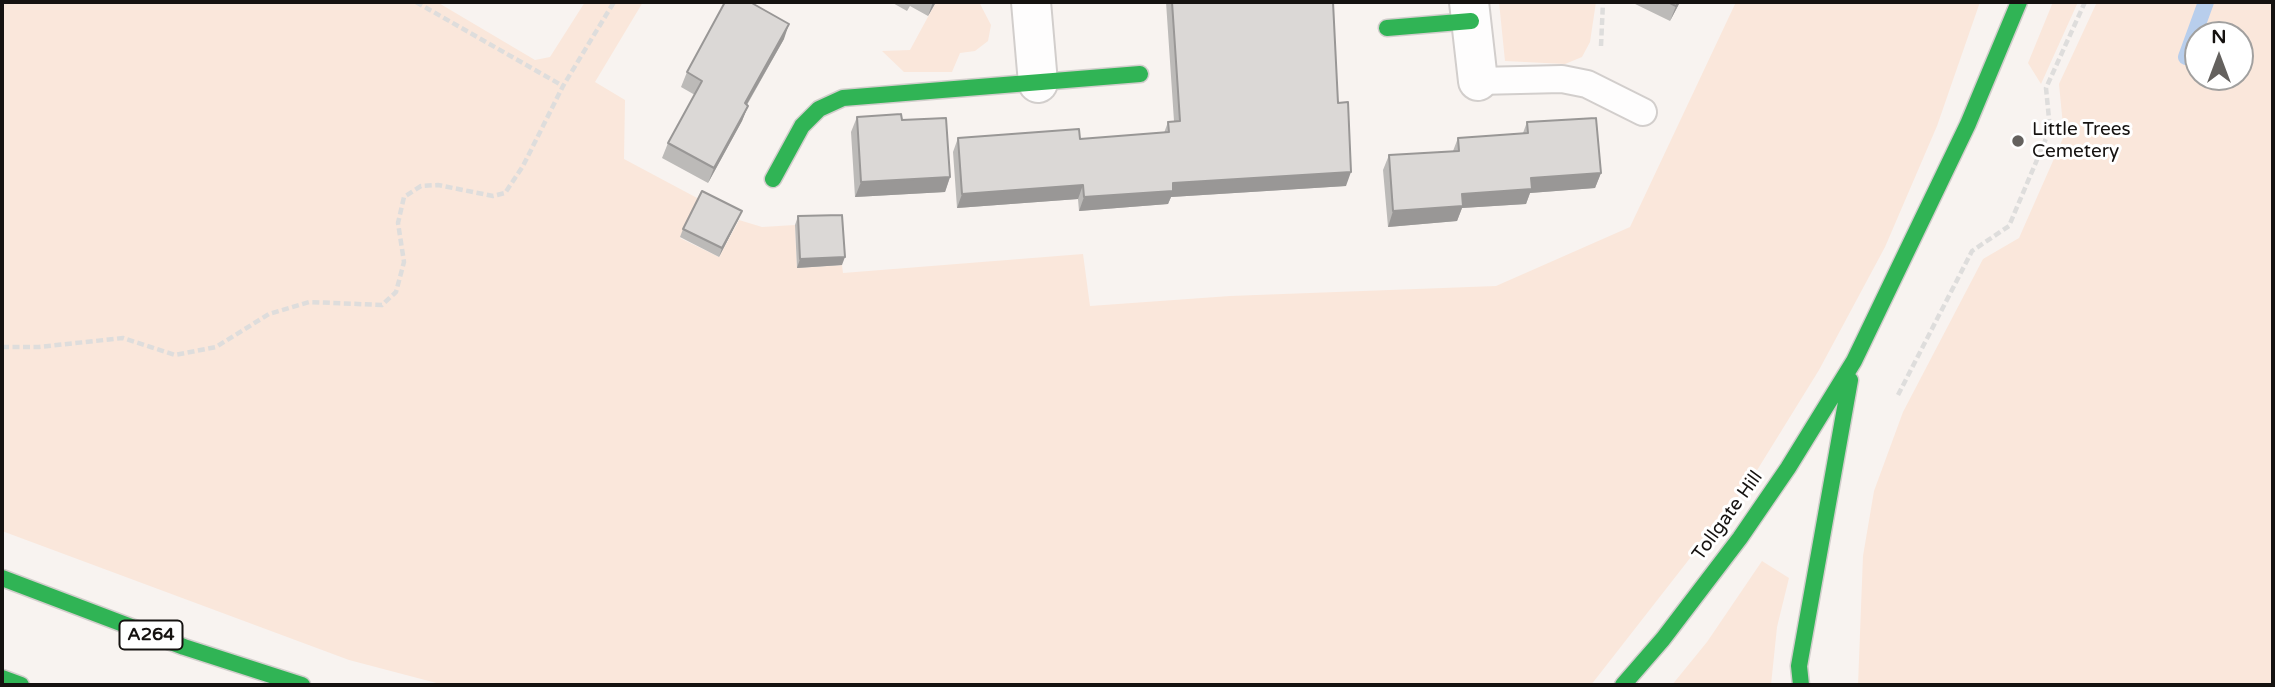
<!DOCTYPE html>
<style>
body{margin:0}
#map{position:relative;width:2275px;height:687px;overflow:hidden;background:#f8f3f0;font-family:"Varela Round",sans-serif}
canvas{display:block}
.frame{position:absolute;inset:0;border:4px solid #151210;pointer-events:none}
.north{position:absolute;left:2184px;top:21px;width:70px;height:70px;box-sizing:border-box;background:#fff;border:2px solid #a1a09f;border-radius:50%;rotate:0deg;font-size:19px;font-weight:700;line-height:28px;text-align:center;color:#151210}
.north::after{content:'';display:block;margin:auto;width:24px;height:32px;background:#64615e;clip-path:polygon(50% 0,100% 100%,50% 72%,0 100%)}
</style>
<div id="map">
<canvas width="2275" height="687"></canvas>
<div class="frame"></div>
<div class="north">N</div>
</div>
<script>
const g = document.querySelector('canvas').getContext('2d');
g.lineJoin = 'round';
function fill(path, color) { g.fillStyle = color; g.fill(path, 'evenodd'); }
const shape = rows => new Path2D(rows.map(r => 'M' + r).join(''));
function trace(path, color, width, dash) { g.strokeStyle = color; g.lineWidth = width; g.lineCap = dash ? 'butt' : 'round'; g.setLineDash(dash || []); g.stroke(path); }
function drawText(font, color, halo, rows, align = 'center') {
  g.font = font + ' "Varela Round",sans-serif'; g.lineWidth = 6; g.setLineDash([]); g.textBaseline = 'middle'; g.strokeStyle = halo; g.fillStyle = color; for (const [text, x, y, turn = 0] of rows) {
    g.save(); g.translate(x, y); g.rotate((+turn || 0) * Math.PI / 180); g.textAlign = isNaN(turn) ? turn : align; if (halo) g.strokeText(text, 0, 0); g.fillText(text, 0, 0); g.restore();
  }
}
const green = shape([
 [2,2,437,2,535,60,550,57,585,2,643,2,595,82,625,100,624,159,699,199,680,238,719,257,739,220,762,227,795,225,797,268,842,265,843,273,1083,254,1090,306,1230,296,1496,286,1630,227,1736,2,1980,2,1937,126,1885,247,1819,370,1751,480,1591,685,444,685,349,660,2,531],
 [936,2,979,2,991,25,988,41,975,51,960,53,952,72,904,72,882,51,910,50],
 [1499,2,1596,2,1590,42,1582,57,1565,64,1505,61],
 [2053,2,2078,2,2041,84,2028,63],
 [2097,2,2273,2,2273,685,1858,685,1863,556,1874,491,1903,412,1983,259,2019,238,2064,136,2059,84],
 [2240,35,2240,77,2198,77,2198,35],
 [1762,561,1789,578,1777,627,1771,685,1672,685,1707,642]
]);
const stream = shape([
 [2186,57,2206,2]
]);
const path = shape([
 [416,2,563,86],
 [1601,46,1603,2],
 [2,347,39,347,123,338,175,355,216,347,269,314,309,302,382,305,396,292,404,262,398,223,404,197,421,186,438,185,493,196,505,193,523,166,563,86,614,2],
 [1898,395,1972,251,2009,226,2050,129,2046,88,2085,2]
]);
const lane = shape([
 [1478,81,1562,79,1587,84,1643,112]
]);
const street = shape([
 [1031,2,1038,83],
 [1469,2,1478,81]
]);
const fast = shape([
 [1387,28,1471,21],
 [773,179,802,126,819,109,843,98,1140,74],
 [2,578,184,647,302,685],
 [2,678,21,685],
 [1623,685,1663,639,1740,538,1788,468,1854,361,1968,124,2019,2],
 [1801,685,1799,666,1850,380]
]);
const wall = shape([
 [891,2,936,2,928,16,910,6,907,11],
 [1166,2,1333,2,1338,103,1346,186,1171,197,1168,204,1079,211,1078,199,957,208,953,152,958,138,1080,139,1164,133,1168,122,1174,121],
 [1631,2,1680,2,1670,21],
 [784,39,747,105,748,106,742,121,708,183,662,158,668,143,695,95,681,87,687,72],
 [857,117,902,120,950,177,945,192,855,197,851,132],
 [1527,122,1601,173,1595,188,1530,193,1526,204,1462,208,1457,221,1388,227,1383,170,1389,155,1453,151,1458,138,1523,133],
 [742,211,738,220,719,257,680,237,683,229],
 [798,216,842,265,797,268,795,225]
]);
const shadedWall = shape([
 [933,2,936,2,928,16],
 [1678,2,1680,2,1670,21,1676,6],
 [789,24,784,39,739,118,745,103],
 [748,106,742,121,708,183,714,168],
 [1351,172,1346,186,1171,197,1168,204,1079,211,1084,197,1173,183],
 [1601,173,1595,188,1530,193,1526,204,1462,208,1457,221,1388,227,1393,211,1462,194,1531,178],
 [950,177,945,192,855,197,861,182],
 [1083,185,1078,199,957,208,962,194],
 [742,211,738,220,719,257,722,248],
 [845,257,842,265,797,268,800,259]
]);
const building = shape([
 [725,2,750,2,789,24,745,103,748,106,714,168,668,143,702,81,687,72,725,2],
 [1172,2,1333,2,1338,103,1348,102,1351,172,1173,183,1173,191,1084,197,1083,185,962,194,958,138,1079,129,1080,139,1169,132,1168,122,1180,121,1172,2],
 [1668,2,1678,2,1676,6,1668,2],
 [901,114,902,120,946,118,950,177,861,182,857,117,901,114],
 [1596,118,1601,173,1531,178,1532,189,1462,194,1463,206,1393,211,1389,155,1459,151,1458,138,1528,133,1527,122,1596,118],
 [702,191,742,211,722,248,683,229,702,191],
 [842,215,845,257,800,259,798,216,842,215]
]);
const markers = [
 [2018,141,7,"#64615e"]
];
const shields = [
 [151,635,63]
];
const shieldNames = [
 ["A264",151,635]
];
const poiNames = [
 ["Little Trees",2032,130],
 ["Cemetery",2032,152]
];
const streetNames = [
 ["Tollgate Hill",1728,516,-54]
];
fill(green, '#fae7db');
trace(stream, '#b8ceec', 16);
trace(lane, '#d2cecc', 30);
trace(street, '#d2cecc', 42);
trace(fast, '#d2cecc', 19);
trace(path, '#dedddc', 4.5, [7, 3.5]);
trace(lane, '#fefdfd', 26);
trace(street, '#fefdfd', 38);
trace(fast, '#30b455', 16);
fill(wall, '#bcbab8');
fill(shadedWall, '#999796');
fill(building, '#dbd8d6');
trace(building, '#999796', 2);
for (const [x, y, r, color] of markers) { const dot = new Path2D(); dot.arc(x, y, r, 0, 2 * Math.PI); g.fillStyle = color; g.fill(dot); trace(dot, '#fff', 2.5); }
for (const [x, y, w] of shields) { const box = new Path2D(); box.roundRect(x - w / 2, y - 14.5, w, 29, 5); g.fillStyle = '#fff'; g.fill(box); trace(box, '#151210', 2); }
drawText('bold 18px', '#151210', null, shieldNames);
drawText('19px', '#151210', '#fff', poiNames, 'left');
drawText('19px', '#151210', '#fff', streetNames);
</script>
